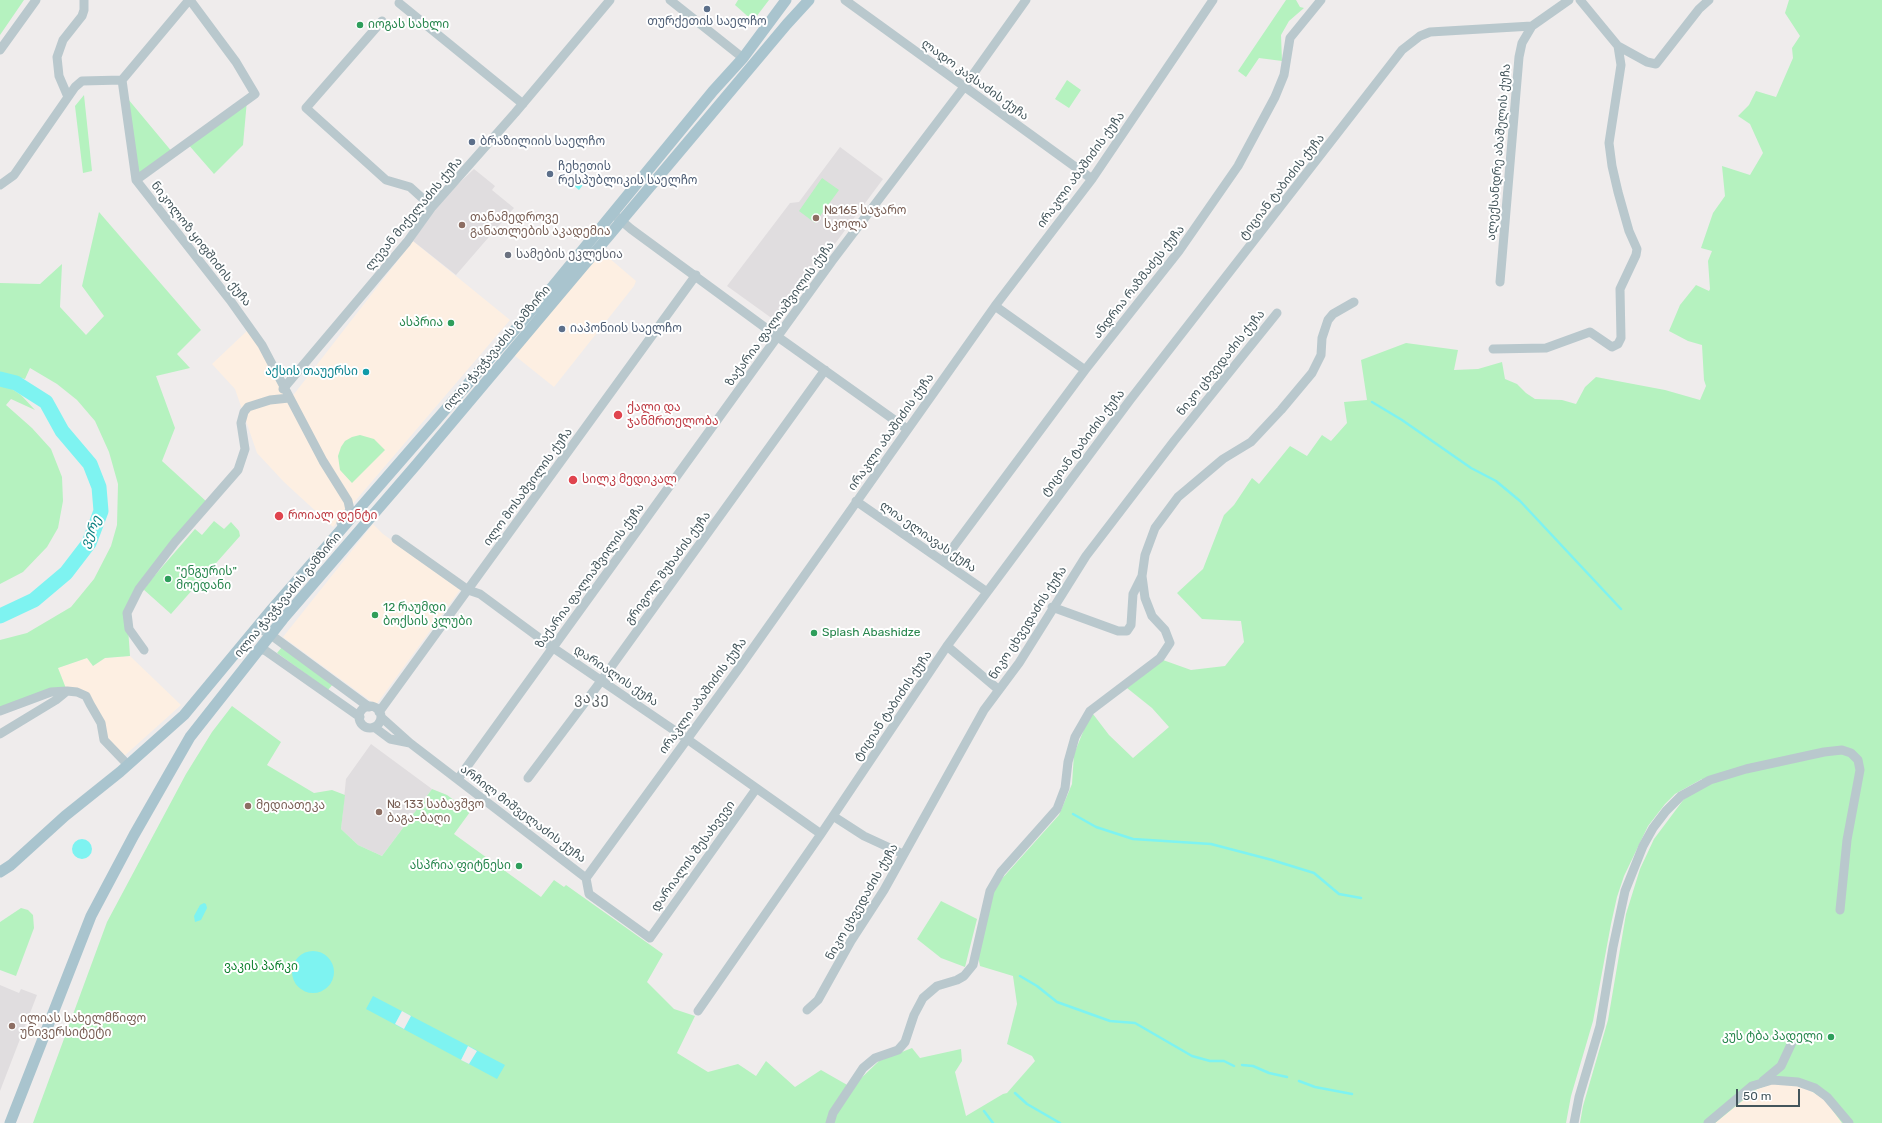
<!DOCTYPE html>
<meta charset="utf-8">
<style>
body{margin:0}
#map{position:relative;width:1882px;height:1123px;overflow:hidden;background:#efecec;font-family:Rubik,sans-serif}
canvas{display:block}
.scale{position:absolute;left:1736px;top:1089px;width:64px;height:18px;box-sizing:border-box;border:2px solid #43555b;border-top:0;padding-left:5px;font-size:12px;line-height:14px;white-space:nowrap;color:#43555b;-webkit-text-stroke:3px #fff;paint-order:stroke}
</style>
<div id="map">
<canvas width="1882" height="1123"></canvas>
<div class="scale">50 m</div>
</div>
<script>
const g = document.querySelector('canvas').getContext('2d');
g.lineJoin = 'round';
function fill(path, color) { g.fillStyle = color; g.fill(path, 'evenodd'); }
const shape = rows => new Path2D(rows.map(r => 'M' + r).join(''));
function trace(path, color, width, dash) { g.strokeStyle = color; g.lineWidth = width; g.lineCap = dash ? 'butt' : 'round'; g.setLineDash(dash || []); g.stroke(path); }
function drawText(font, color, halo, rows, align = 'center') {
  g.font = font + ' Rubik,"Noto Sans Georgian",sans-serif'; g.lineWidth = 4; g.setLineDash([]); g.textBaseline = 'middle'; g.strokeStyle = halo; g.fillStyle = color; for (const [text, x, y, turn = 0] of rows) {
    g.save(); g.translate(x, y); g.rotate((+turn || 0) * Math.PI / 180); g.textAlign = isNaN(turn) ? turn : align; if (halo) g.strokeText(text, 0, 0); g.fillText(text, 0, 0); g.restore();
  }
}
const commercial = shape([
 [413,241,510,320,333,527,284,482,257,453,235,389,212,364,250,328,291,398],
 [602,252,636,281,634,286,554,387,514,355],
 [373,524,383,534,460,590,376,705,283,637],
 [130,656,181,705,122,758,104,740,86,696,67,691,58,668,87,658,93,666,105,658],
 [1774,1083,1792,1084,1817,1094,1834,1109,1842,1123,1715,1123,1757,1089]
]);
const education = shape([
 [840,147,883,179,777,322,727,286,790,203,799,202],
 [474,169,495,186,492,190,514,208,456,275,413,241,435,209,456,186],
 [371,744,432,789,382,856,358,845,341,829,346,779],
 [0,985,19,993,21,989,37,995,0,1091]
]);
const green = shape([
 [0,0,24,0,0,35],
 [738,0,769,0,753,21,735,5],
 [1286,0,1296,0,1300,7,1304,8,1289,21,1281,35,1282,61,1259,58,1246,77,1238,71],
 [1789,0,1882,0,1882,1123,1842,1123,1825,1100,1810,1090,1792,1084,1774,1083,1757,1089,1715,1123,1580,1123,1583,1106,1608,1020,1626,914,1640,869,1654,839,1684,799,1703,787,1702,779,1675,794,1665,804,1648,826,1624,876,1617,897,1611,924,1593,1021,1571,1096,1566,1123,33,1123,107,922,186,774,212,732,232,706,281,742,267,765,314,793,332,790,345,795,341,829,358,845,382,856,432,789,447,795,470,812,454,834,541,897,554,880,564,887,566,885,663,954,647,982,674,1009,695,1016,677,1053,708,1072,738,1064,756,1076,766,1061,795,1087,821,1070,849,1086,854,1085,879,1061,912,1048,920,1058,961,1049,962,1061,955,1072,966,1116,1003,1094,1007,1093,1035,1061,1032,1056,1007,1044,1017,1004,1013,976,980,966,978,956,991,897,999,882,1059,815,1072,784,1074,754,1087,722,1093,714,1109,735,1133,758,1169,727,1152,708,1127,688,1163,660,1191,670,1225,666,1244,642,1241,621,1202,619,1177,593,1203,569,1224,515,1234,505,1252,478,1259,484,1290,446,1307,456,1322,435,1331,441,1347,423,1344,402,1367,400,1361,360,1406,343,1458,350,1454,370,1478,369,1502,362,1505,379,1517,384,1526,393,1535,399,1562,400,1576,404,1585,387,1596,377,1665,390,1700,400,1706,386,1704,380,1702,345,1688,341,1669,331,1680,305,1696,285,1709,291,1710,289,1708,261,1712,251,1701,248,1713,213,1725,196,1722,166,1750,175,1763,153,1750,124,1738,116,1749,105,1756,91,1776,97,1793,58,1792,48,1800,36,1785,13],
 [1067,80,1081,90,1069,108,1055,99],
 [123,93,173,153,136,180],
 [84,95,92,171,83,173,75,106],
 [247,100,243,145,214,174,187,143],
 [822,178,839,190,815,223,799,211],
 [99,212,201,330,177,354,190,368,156,376,175,428,162,461,207,502,127,613,130,656,105,658,93,666,87,658,58,668,67,691,0,711,0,640,27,633,71,607,94,579,111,546,117,525,118,484,109,452,95,421,77,400,57,384,30,368,25,379,0,373,0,283,40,284,62,264,60,307,86,335,104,316,82,286],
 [0,386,9,387,21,395,35,410,11,399,6,405,32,428,51,449,62,477,63,501,58,528,47,547,23,572,0,584],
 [360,435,374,439,385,450,352,483,340,470,338,456,341,447,345,441,352,437],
 [214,521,224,529,231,522,239,531,240,536,171,614,143,589,195,529,202,535],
 [282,647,333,684,328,690,277,653],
 [941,901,977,919,965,967,941,958,917,939],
 [21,908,28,910,33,915,34,928,16,976,0,970,0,922]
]);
const water = shape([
 [577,176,585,182,579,190,571,183],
 '72 849a10 10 0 1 1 20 0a10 10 0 1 1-20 0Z',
 [204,903,206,904,207,908,201,920,195,922,194,916,200,905],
 '292 972a21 21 0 1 1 42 0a21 21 0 1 1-42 0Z',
 [373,996,505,1065,497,1079,366,1009]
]);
const pier = shape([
 [402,1011,411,1016,404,1029,395,1024],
 [468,1046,477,1051,469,1064,461,1060]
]);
const stream = shape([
 [1372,402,1402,420,1471,468,1496,481,1520,501,1621,609],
 [1073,814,1096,827,1133,839,1211,844,1272,860,1314,873,1339,894,1361,898],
 [1020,976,1037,986,1057,1002,1110,1021,1135,1023,1192,1056,1210,1061,1224,1061,1234,1066],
 [1242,1065,1253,1066,1269,1073,1287,1077],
 [1299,1081,1315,1087,1352,1094],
 [1015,1093,1027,1104,1060,1123],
 [984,1111,993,1123]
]);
const river = shape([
 [0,379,16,383,46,402,62,431,90,464,99,487,101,511,89,543,66,573,34,600,0,616]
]);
const minor = shape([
 [189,0,122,80,136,180,230,300,262,345,323,461,348,501,350,510,341,523],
 [670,0,743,58],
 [845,0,1092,179],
 [399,3,523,104],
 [382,21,306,108,386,180,410,187,432,207],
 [1618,46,1647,62,1656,64,1699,9,1709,0],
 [0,50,36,0],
 [68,97,59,76,57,57,63,40,82,16,84,10,84,0],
 [136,180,255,94,236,62,190,0],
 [0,185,14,175,75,87,82,81,122,80],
 [617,217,631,229,778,337,907,429],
 [1500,282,1519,57,1522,43,1532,26],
 [995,306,1085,370],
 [1493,349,1546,348,1590,332,1612,347,1618,344,1621,338,1620,289,1636,255,1637,249,1629,231,1618,192,1612,166,1609,143,1621,65,1618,46,1580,0],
 [283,389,407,242,432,207,515,113,610,0],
 [856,501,987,592],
 [396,539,468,590,480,594,549,645,687,739,821,834],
 [943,561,1085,370,1179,251,1238,166,1275,97,1284,75,1290,38,1321,0],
 [1052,607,1118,631,1127,631,1131,625,1133,594,1142,576],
 [253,632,260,630,267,632,369,707],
 [947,646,999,690],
 [259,649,266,651,360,717],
 [144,650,129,629,127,613,139,589,175,542,238,470,245,449,241,423,244,412,248,407,270,400,289,398],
 '359 717a11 11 0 1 1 22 0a11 11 0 1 1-22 0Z',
 [0,711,51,692,67,691],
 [379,712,696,275],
 [381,717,410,743,586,878,589,894,650,938,756,789],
 [374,727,390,739,410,743],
 [0,734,56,700,67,691,77,692,86,696,90,704,101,723,104,740,128,765],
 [528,778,601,681,825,370],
 [458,779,832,261,964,87,1026,0],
 [833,816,864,836,903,854],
 [586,878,739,668,995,306,1092,179,1213,0],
 [807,1010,818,1000,851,941,884,890,984,710,1019,663,1086,556,1174,441,1277,313],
 [698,1011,821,834,947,646,1130,400,1402,50,1420,36,1430,32,1532,26,1569,0],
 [1763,1081,1781,1066,1795,1036],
 [830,1123,833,1113,863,1068,875,1058,898,1050,905,1042,914,1015,923,998,937,986,957,980,964,976,973,965,990,891,1001,872,1057,809,1065,788,1068,762,1075,737,1090,711,1160,658,1170,643,1165,630,1152,616,1145,598,1142,576,1145,555,1155,528,1178,497,1223,459,1251,442,1281,410,1312,373,1321,355,1322,338,1328,320,1333,314,1354,302],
 [1574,1123,1579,1097,1600,1026,1613,947,1625,891,1643,846,1653,828,1666,811,1681,796,1710,780,1746,769,1824,752,1842,750,1851,753,1858,760,1860,770,1847,840,1840,910],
 [1708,1123,1752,1086,1772,1080,1798,1082,1815,1088,1827,1097,1849,1123]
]);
const major = shape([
 [0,872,11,865,65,816,120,772,184,715,272,609,553,286,713,91,743,58,786,0],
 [10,1123,91,916,134,835,190,737,283,619,416,465,787,24,809,0]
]);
const markers = [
 [707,9,4,"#5c6f8a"],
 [360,25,4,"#2e9e5b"],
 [472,142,4,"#5c6f8a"],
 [550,174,4,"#5c6f8a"],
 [816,218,4,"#8d6e63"],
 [462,225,4,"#8d6e63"],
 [508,255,4,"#6b7280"],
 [451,323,4,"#2e9e5b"],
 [562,329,4,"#5c6f8a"],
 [366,372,4,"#0f9aa8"],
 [618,415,5,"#e0444e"],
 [573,480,5,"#e0444e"],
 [279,516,5,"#e0444e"],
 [168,579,4,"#2e9e5b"],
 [375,615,4,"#2e9e5b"],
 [814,633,4,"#2e9e5b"],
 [248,806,4,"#8d6e63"],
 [379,812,4,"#8d6e63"],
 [519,866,4,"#2e9e5b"],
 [12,1026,4,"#8d6e63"],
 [1831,1037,4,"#2e9e5b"]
];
const serviceNames = [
 ["თურქეთის საელჩო",707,22,"center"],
 ["ბრაზილიის საელჩო",480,142],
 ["ჩეხეთის",558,167],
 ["რესპუბლიკის საელჩო",558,181],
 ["იაპონიის საელჩო",570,329]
];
const leisureNames = [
 ["იოგას სახლი",368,25],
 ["ასპრია",443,323,"right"],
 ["\"ენგურის\"",176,572],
 ["მოედანი",176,586],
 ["12 რაუმდი",383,608],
 ["ბოქსის კლუბი",383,622],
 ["Splash Abashidze",822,633],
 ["ასპრია ფიტნესი",511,866,"right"],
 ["კუს ტბა პადელი",1823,1037,"right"]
];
const streetNames = [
 ["ლადო კავსაძის ქუჩა",975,80,36],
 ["ალექსანდრე აბაშელის ქუჩა",1499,152,-85],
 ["ირაკლი აბაშიძის ქუჩა",1081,170,-54],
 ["ტიციან ტაბიძის ქუჩა",1282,187,-52],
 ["ლევან მიქელაძის ქუჩა",414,214,-50],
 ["ნიკოლოზ ყიფშიძის ქუჩა",201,244,52],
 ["ანდრია რაზმაძეს ქუჩა",1139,282,-52],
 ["ზაქარია ფალიაშვილის ქუჩა",780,314,-54],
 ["ილია ჭავჭავაძის გამზირი",497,348,-50],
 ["ნიკო ცხვედაძის ქუჩა",1221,363,-51],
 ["ირაკლი აბაშიძის ქუჩა",891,432,-55],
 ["ტიციან ტაბიძის ქუჩა",1083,443,-53],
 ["ილო მოსაშვილის ქუჩა",528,487,-54],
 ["ლია ელიავას ქუჩა",928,537,35],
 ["გრიგოლ მუხაძის ქუჩა",668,568,-54],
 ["ზაქარია ფალიაშვილის ქუჩა",590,576,-54],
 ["ილია ჭავჭავაძის გამზირი",288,595,-50],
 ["ნიკო ცხვედაძის ქუჩა",1028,623,-57],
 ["დარიალის ქუჩა",616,676,34],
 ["ირაკლი აბაშიძის ქუჩა",703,696,-54],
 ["ტიციან ტაბიძის ქუჩა",893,706,-56],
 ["არჩილ მიშველაძის ქუჩა",523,814,37],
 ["დარიალის შესახვევი",693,856,-54],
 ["ნიკო ცხვედაძის ქუჩა",862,902,-60]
];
const educationNames = [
 ["№165 საჯარო",824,211],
 ["სკოლა",824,225],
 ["თანამედროვე",470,218],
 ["განათლების აკადემია",470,232],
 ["№ 133 საბავშვო",387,805],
 ["ბაგა-ბაღი",387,819],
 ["მედიათეკა",256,806],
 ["ილიას სახელმწიფო",20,1019],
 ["უნივერსიტეტი",20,1033]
];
const worshipNames = [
 ["სამების ეკლესია",516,255]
];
const cultureNames = [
 ["აქსის თაუერსი",358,372]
];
const healthNames = [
 ["ქალი და",627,408],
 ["ჯანმრთელობა",627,422],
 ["სილკ მედიკალ",582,480],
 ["როიალ დენტი",288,516]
];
const parkNames = [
 ["ვაკის პარკი",261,967]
];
const waterNames = [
 ["ვერე",91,532,-66]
];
const quarterNames = [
 ["ვაკე",592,699]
];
fill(commercial, '#fdefe2');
fill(education, '#e0dddf');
fill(green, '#b5f2bf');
fill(water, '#7ef3f1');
fill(pier, '#efecec');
trace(stream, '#7ef3f1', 2.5);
trace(river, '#7ef3f1', 15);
trace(minor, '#b9c8cd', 9);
trace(major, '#a9c4ce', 11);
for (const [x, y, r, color] of markers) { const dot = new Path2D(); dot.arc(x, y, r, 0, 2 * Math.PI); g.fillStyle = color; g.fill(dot); trace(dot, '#fff', 1.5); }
drawText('12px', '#4e5e75', '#fff', serviceNames, 'left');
drawText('12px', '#27864d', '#fff', leisureNames, 'left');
drawText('12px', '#43555b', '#fff', streetNames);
drawText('12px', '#785e54', '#fff', educationNames, 'left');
drawText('12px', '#5b616d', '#fff', worshipNames, 'left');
drawText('12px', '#0d838f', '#fff', cultureNames, 'right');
drawText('12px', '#be3a42', '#fff', healthNames, 'left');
drawText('12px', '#0f812f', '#fff', parkNames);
drawText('italic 13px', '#068080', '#fff', waterNames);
g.letterSpacing = '1px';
drawText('14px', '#585f62', '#fff', quarterNames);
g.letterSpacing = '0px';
</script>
